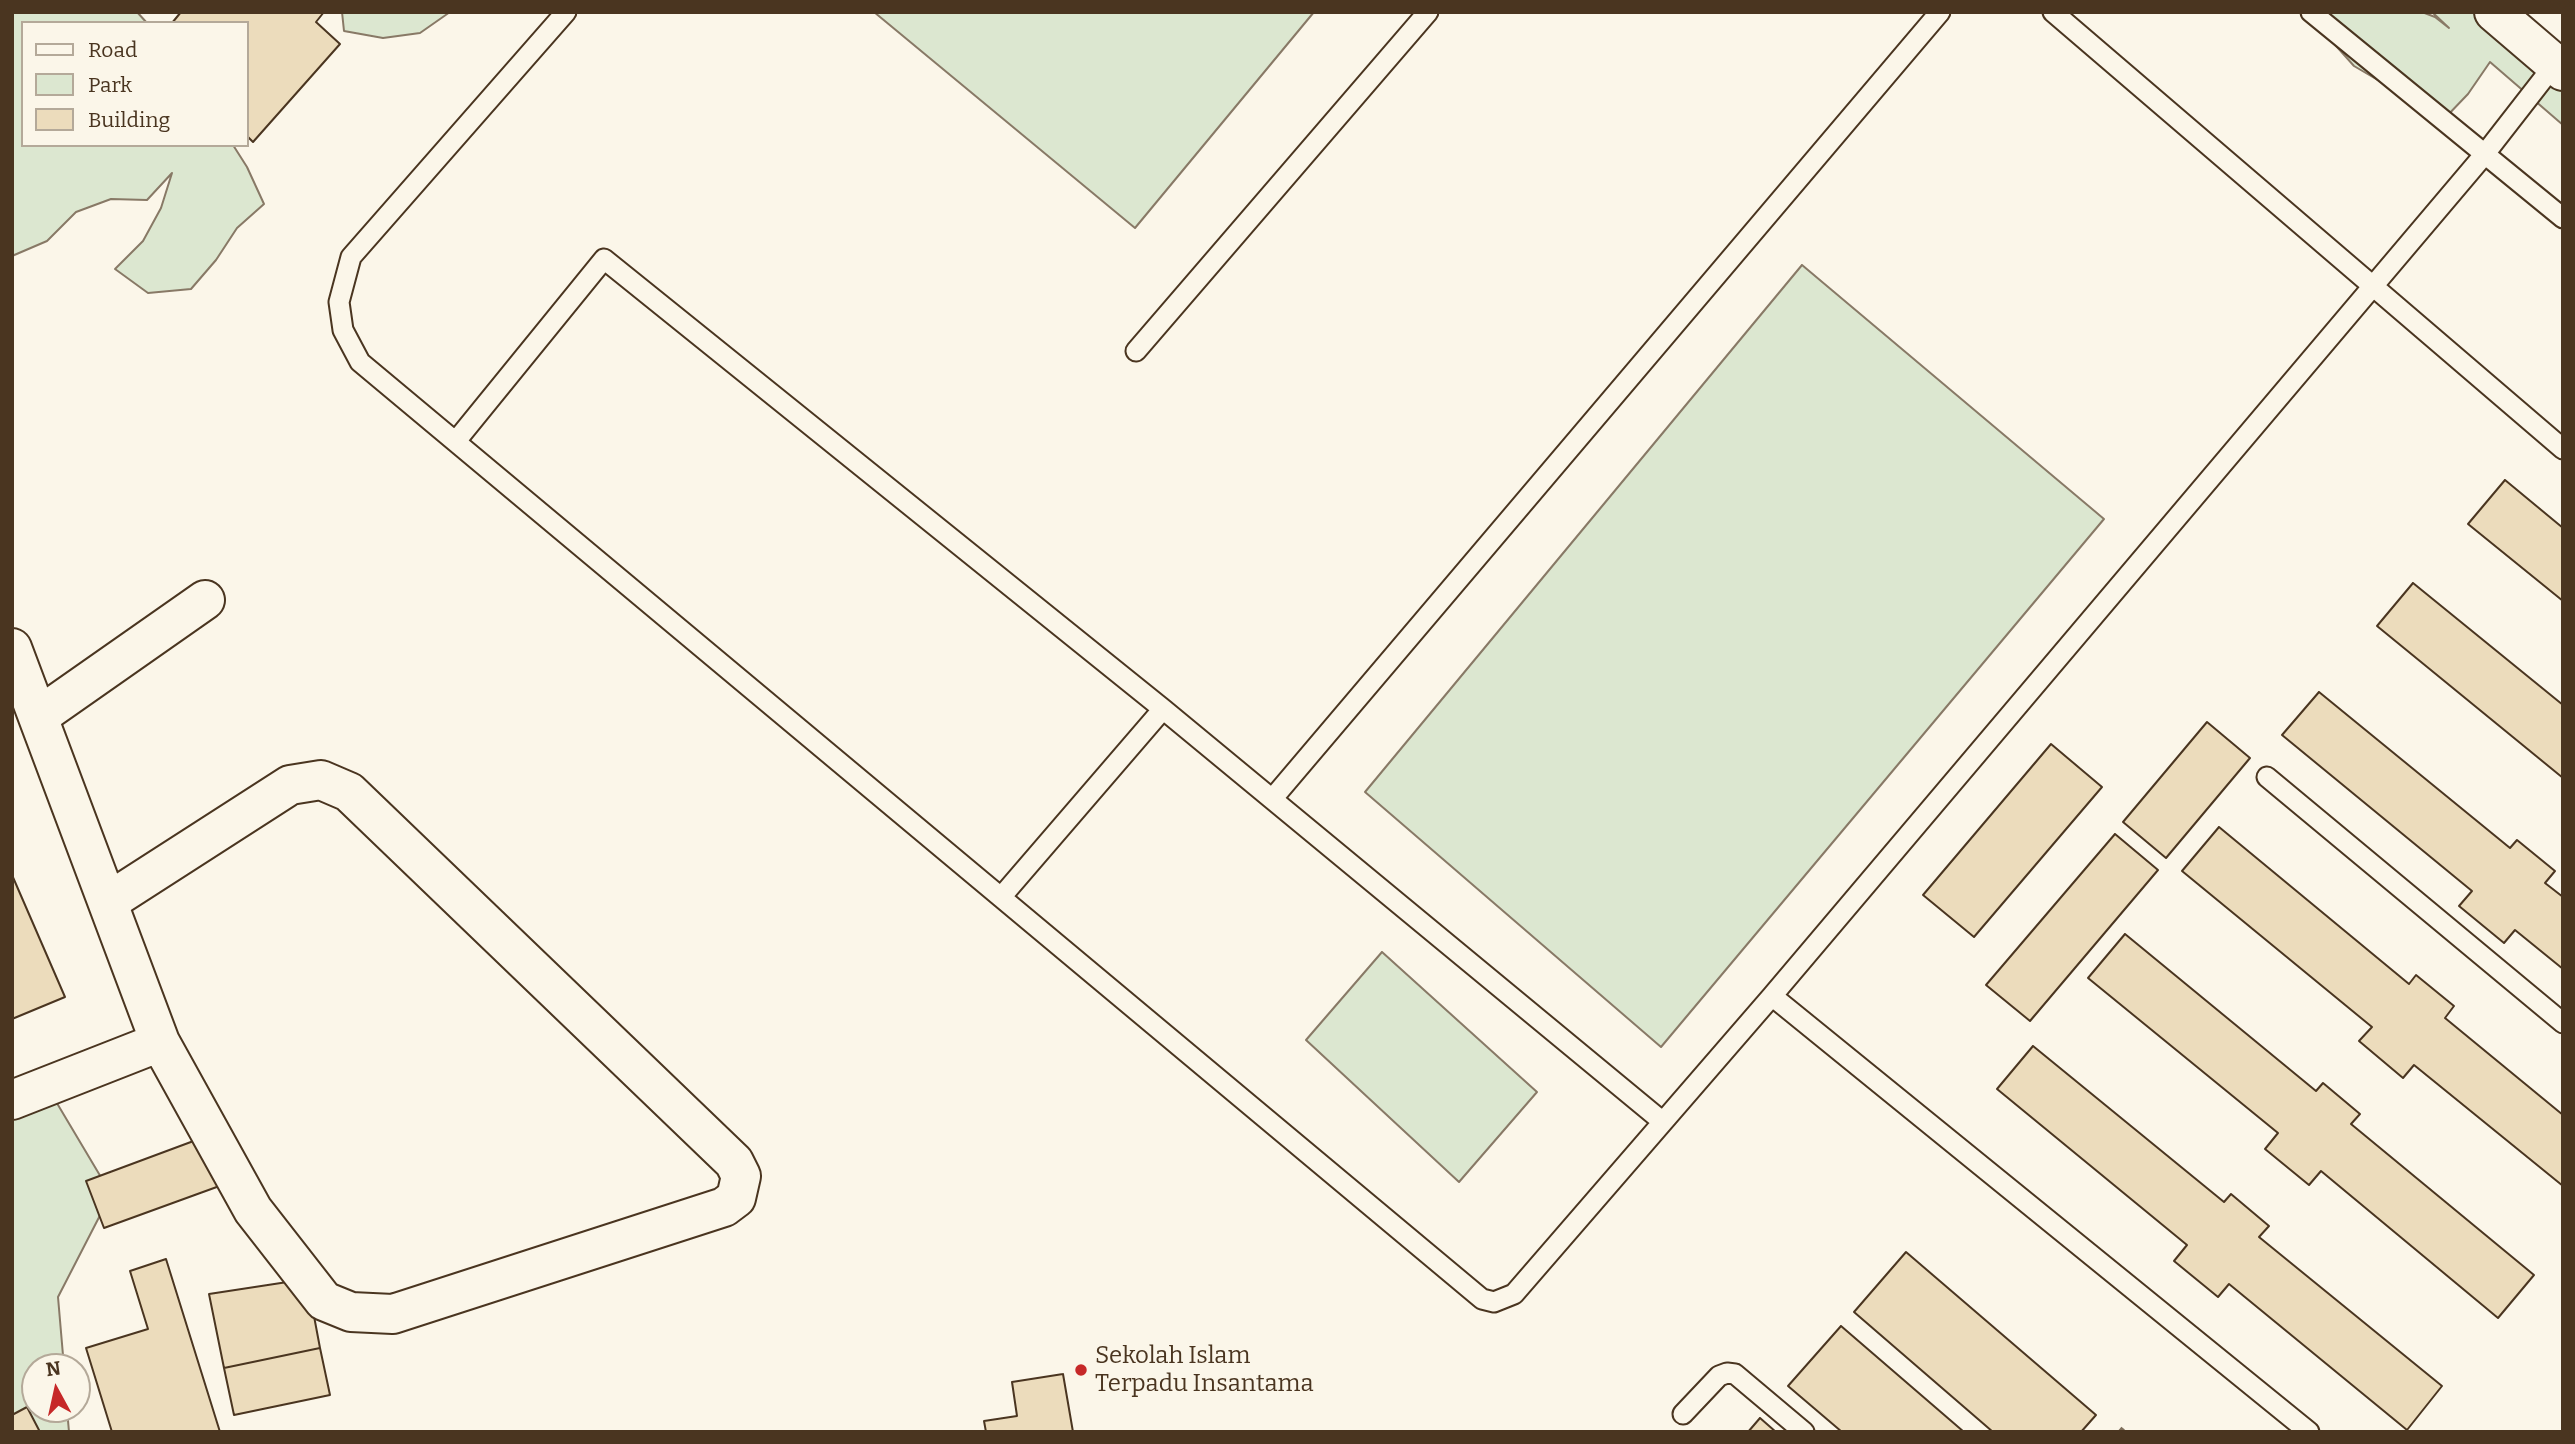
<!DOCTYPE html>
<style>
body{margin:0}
#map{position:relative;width:2575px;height:1444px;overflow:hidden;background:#fbf6e9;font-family:Bitter,serif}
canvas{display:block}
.frame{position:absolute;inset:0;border:14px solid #4a3520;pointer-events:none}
.legend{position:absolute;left:21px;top:21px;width:228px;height:126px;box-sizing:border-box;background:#fbf6e9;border:2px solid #b4a999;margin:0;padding:9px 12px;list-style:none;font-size:21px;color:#4a3520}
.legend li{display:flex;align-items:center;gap:14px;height:35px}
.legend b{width:35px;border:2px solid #b4a999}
.north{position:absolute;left:21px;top:1353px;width:70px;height:70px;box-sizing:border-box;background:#fbf6e9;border:2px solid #b4a999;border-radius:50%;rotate:352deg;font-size:19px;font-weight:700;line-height:28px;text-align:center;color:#4a3520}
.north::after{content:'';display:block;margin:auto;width:24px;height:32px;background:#c62828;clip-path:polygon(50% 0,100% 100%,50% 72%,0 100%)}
</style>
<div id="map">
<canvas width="2575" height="1444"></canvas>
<div class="frame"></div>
<ul class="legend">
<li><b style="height:9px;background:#fbf6e9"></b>Road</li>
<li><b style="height:19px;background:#dce7d0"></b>Park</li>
<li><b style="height:19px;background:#ecdcbc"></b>Building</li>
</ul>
<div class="north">N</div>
</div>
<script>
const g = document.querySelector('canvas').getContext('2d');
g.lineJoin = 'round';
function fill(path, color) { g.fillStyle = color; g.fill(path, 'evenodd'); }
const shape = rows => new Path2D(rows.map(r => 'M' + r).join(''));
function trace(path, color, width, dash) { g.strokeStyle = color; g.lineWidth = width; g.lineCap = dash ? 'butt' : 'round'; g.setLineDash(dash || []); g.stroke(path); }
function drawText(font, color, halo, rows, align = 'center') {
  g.font = font + ' Bitter,serif'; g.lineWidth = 5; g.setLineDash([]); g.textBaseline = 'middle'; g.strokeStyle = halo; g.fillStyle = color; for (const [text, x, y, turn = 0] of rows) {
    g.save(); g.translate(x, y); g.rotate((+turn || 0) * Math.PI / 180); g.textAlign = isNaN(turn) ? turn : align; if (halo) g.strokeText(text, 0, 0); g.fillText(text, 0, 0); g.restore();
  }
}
const green = shape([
 [12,12,137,12,147,23,23,23,23,145,233,145,247,167,264,204,237,228,216,260,191,289,148,293,115,269,143,241,161,208,172,173,147,200,111,199,76,212,47,241,12,256,12,12],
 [342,12,450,12,420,33,383,38,344,31,342,12],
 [874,12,1314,12,1135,228,874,12],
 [2314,12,2422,12,2435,17,2449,28,2432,12,2494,12,2563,71,2563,125,2490,62,2468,94,2444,119,2354,66,2329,38,2314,12],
 [1802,265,2104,519,1661,1047,1365,792,1802,265],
 [1382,952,1537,1092,1459,1182,1306,1040,1382,952],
 [39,1073,111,1194,58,1297,64,1367,35,1367,35,1409,67,1409,69,1432,12,1432,12,1081,39,1073]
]);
const building = shape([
 [181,12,324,12,316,22,340,44,253,142,247,136,247,23,172,23,181,12],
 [2505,480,2563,528,2563,601,2468,524,2505,480],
 [2413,583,2563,705,2563,778,2377,626,2413,583],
 [2319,692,2510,848,2517,840,2555,871,2545,883,2563,897,2563,969,2515,930,2504,943,2459,906,2472,891,2282,735,2319,692],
 [2207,722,2250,758,2166,858,2123,822,2207,722],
 [2051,744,2102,787,1974,937,1923,895,2051,744],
 [2219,827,2409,984,2416,975,2454,1006,2445,1018,2563,1115,2563,1186,2414,1065,2403,1078,2359,1041,2372,1027,2182,871,2219,827],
 [2115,834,2158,870,2030,1021,1986,985,2115,834],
 [12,875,65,997,12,1019,12,875],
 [2125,934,2316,1091,2323,1083,2360,1114,2351,1124,2534,1275,2498,1318,2321,1171,2309,1185,2265,1149,2278,1133,2088,978,2125,934],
 [2033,1046,2224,1202,2231,1194,2269,1226,2259,1237,2442,1386,2407,1430,2229,1284,2218,1297,2174,1261,2187,1245,1997,1089,2033,1046],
 [207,1136,225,1184,104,1228,86,1181,207,1136],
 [1906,1252,2096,1415,2081,1432,1993,1432,1854,1312,1906,1252],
 [166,1259,220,1432,112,1432,86,1348,148,1329,130,1271,166,1259],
 [307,1279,320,1348,224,1368,209,1294,307,1279],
 [1841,1326,1964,1432,1842,1432,1788,1386,1841,1326],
 [320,1348,330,1395,234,1415,224,1368,320,1348],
 [1063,1374,1073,1432,986,1432,984,1421,1017,1416,1012,1382,1063,1374],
 [27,1407,40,1432,12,1432,12,1415,27,1407],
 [1760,1418,1776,1432,1748,1432,1760,1418]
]);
const path = shape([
 [2120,1432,2124,1427]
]);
const lane = shape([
 [566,12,351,257,339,302,343,330,360,362,1482,1299,1494,1302,1514,1294,1772,996,2484,155,2554,65],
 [2053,12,2563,449],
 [2311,12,2563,218],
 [1136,351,1428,12],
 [456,441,604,259,1163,709,1663,1122],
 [2267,777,2563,1023],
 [1273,798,1940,12],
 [1002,896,1163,709],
 [1772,996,2309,1432],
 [1683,1414,1719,1376,1727,1373,1735,1374,1804,1432]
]);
const street = shape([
 [12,648,160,1042,253,1210,324,1301,351,1312,393,1314,724,1207,736,1198,741,1176,734,1162,349,792,321,780,290,785,108,902],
 [38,717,205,600],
 [12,1100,160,1042]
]);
const primary = shape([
 [2494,12,2563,71]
]);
const markers = [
 [1081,1370,7,"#c62828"]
];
const poiNames = [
 ["Sekolah Islam",1095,1356],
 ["Terpadu Insantama",1095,1384]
];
fill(green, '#dce7d0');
trace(green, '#887966', 2);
fill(building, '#ecdcbc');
trace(building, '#4a3520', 2);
trace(lane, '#4a3520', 23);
trace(street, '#4a3520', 42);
trace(primary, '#4a3520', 42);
trace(path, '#7f6f5c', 4.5, [5, 3.5]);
trace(lane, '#fbf6e9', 19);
trace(street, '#fbf6e9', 38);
trace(primary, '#fbf6e9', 38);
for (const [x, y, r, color] of markers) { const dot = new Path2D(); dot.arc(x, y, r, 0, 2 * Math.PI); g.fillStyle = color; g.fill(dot); trace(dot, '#fbf6e9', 2.5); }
drawText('24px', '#4a3520', '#fbf6e9', poiNames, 'left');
</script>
